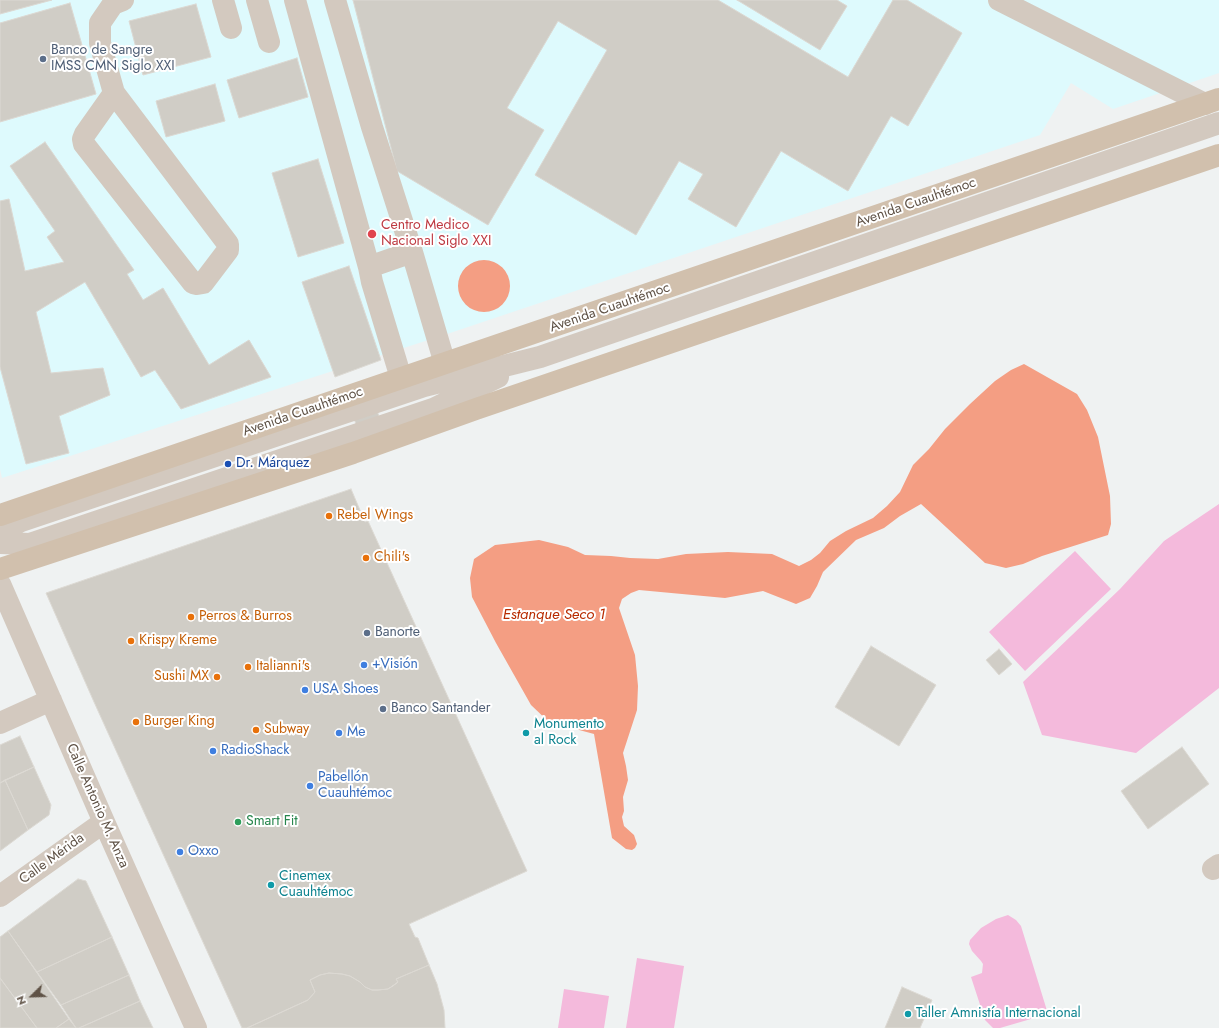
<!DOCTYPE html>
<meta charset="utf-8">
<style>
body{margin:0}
#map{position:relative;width:1219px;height:1028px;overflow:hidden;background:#eff2f2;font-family:Jost,sans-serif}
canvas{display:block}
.north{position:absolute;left:12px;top:976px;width:40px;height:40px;-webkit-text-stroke:3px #fff;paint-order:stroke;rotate:247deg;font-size:11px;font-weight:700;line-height:16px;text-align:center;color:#5f5246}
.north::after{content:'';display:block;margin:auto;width:14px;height:18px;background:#5f5246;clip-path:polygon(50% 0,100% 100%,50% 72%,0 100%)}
</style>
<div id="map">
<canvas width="1219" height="1028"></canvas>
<div class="north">N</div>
</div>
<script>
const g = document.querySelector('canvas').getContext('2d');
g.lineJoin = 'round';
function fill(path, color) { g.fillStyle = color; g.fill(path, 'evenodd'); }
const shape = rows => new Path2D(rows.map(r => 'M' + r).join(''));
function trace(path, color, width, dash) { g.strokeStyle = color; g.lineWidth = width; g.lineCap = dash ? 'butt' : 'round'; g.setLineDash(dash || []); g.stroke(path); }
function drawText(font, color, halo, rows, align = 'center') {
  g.font = font + ' Jost,sans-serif'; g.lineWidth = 4; g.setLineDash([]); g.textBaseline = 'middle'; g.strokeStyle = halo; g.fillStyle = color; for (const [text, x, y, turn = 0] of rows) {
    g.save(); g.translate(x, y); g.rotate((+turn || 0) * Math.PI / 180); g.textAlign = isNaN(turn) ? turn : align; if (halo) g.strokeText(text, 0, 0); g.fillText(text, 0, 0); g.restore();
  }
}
const medical = shape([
 [0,0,1219,0,1219,73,1113,109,1071,83,1040,135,450,333,2,478,0,469]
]);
const green = shape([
 [1219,504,1219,688,1136,753,1042,735,1023,682,1120,589,1164,541],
 [1075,551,1111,589,1025,671,989,632],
 [1008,915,1016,920,1021,926,1048,1014,1000,1028,993,1028,985,1020,971,977,982,973,983,964,981,961,972,951,969,944,970,940,981,928,996,919],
 [637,958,684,966,674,1028,626,1028],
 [564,989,609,996,604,1028,558,1028]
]);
const water = shape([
 '458 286a26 26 0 1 1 52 0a26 26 0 1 1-52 0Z',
 [1024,364,1077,394,1087,410,1098,437,1110,496,1111,524,1108,535,1042,556,1023,564,1006,568,985,563,921,504,900,516,884,528,856,540,823,572,817,586,810,598,796,604,763,591,725,598,639,590,631,593,622,599,619,608,635,655,638,686,637,710,623,753,626,766,628,780,623,797,624,811,622,817,624,826,634,835,637,844,635,848,632,850,626,849,612,838,594,734,568,727,552,725,531,705,496,643,472,597,470,578,474,559,495,545,539,540,568,547,585,555,611,556,630,558,658,559,686,554,728,552,772,554,799,566,811,560,820,553,830,541,846,531,873,518,887,506,900,492,913,465,929,449,945,429,970,404,995,381,1011,370]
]);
const building = shape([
 [0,0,52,0,0,14,0,0],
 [353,0,718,0,848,77,893,0,907,0,962,33,908,126,891,116,848,191,781,151,736,227,688,199,703,174,679,161,636,235,535,175,607,50,558,21,507,108,544,130,488,225,397,171,353,0],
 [737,0,837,0,847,6,820,50,737,0],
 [70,3,96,94,0,122,0,23,70,3],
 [196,4,211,57,143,75,129,21,196,4],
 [297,58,308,97,239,118,227,80,297,58],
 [215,84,225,121,166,137,156,101,215,84],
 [45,142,134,270,127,274,143,300,163,288,209,365,249,340,271,377,181,409,155,370,141,377,85,282,36,312,51,373,103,368,110,395,59,416,69,453,26,464,0,367,0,201,9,199,25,271,64,262,47,237,55,231,10,166,45,142],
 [318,159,344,243,298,257,272,173,318,159],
 [349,266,381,360,335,377,302,282,349,266],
 [376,408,380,419,357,427,353,416,376,408],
 [351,489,365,522,368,521,527,871,409,924,415,937,418,938,429,965,396,979,398,982,393,986,388,989,378,990,372,990,365,987,360,982,350,976,342,974,329,973,320,975,310,980,315,992,308,1000,247,1028,242,1028,94,702,46,593,351,489],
 [871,646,936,685,899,746,835,707,871,646],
 [999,649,1012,664,999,675,986,660,999,649],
 [20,736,34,767,0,783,0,745,20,736],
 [1182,747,1209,784,1148,829,1121,791,1182,747],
 [34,767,51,805,49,815,28,830,5,780,34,767],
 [5,780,28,830,0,851,0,783,5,780],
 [78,879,86,881,112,937,37,972,8,931,78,879],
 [8,931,69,1019,56,1028,37,1028,0,978,0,937,8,931],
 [112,937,129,975,61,1005,37,972,112,937],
 [429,965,437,984,444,1010,445,1028,247,1028,308,1000,315,992,310,980,320,975,329,973,342,974,350,976,360,982,365,987,372,990,378,990,388,989,398,982,396,979,429,965],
 [129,975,140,1001,79,1028,76,1028,61,1005,129,975],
 [0,978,37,1028,0,1028,0,978],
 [902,987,932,1000,920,1028,885,1028,902,987],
 [140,1001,153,1028,79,1028,140,1001],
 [69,1019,76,1028,56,1028,69,1019]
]);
const minor = shape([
 [223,0,231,28],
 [257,0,269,42],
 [295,0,369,267,372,282,401,378],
 [335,0,372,127,412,252,445,364],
 [999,0,1205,104],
 [114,93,85,134,83,139,84,144,193,283,197,284,203,283,228,250,228,244,114,93,100,43,100,23,113,4,123,0],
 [369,267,412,252],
 [0,532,21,521,424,386,540,357,1219,123],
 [0,543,30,544,433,409,498,377],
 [0,584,104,822,196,1028],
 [0,723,51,700],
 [1213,869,1219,865],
 [0,896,104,822]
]);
const major = shape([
 [0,515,1219,99],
 [0,569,353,453,476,409,1219,155]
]);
const markers = [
 [43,59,4,"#5c6f8a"],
 [372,234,5,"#e0444e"],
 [228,464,4,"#1a4fb4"],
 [329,516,4,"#e8710a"],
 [366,558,4,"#e8710a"],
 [191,617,4,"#e8710a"],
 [367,633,4,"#5c6f8a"],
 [131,641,4,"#e8710a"],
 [364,665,4,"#3f7fe0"],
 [248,667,4,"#e8710a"],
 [217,677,4,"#e8710a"],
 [305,690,4,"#3f7fe0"],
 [383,709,4,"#5c6f8a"],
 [136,722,4,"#e8710a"],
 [256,730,4,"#e8710a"],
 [339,733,4,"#3f7fe0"],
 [526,733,4,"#0f9aa8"],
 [213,751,4,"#3f7fe0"],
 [310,786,4,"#3f7fe0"],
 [238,822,4,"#2e9e5b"],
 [180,852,4,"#3f7fe0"],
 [271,885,4,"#0f9aa8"],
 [908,1014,4,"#0f9aa8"]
];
const serviceNames = [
 ["Banco de Sangre",51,51],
 ["IMSS CMN Siglo XXI",51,67],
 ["Banorte",375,633],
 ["Banco Santander",391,709]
];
const streetNames = [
 ["Avenida Cuauhtémoc",916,203,-19],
 ["Avenida Cuauhtémoc",610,308,-19],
 ["Avenida Cuauhtémoc",303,412,-19],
 ["Calle Antonio M. Anza",97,806,66],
 ["Calle Mérida",52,859,-36]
];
const healthNames = [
 ["Centro Medico",381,226],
 ["Nacional Siglo XXI",381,242]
];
const transitNames = [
 ["Dr. Márquez",236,464]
];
const foodNames = [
 ["Rebel Wings",337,516],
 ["Chili's",374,558],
 ["Perros & Burros",199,617],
 ["Krispy Kreme",139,641],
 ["Italianni's",256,667],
 ["Sushi MX",209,677,"right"],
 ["Burger King",144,722],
 ["Subway",264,730]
];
const shopNames = [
 ["+Visión",372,665],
 ["USA Shoes",313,690],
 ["Me",347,733],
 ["RadioShack",221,751],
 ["Pabellón",318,778],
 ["Cuauhtémoc",318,794],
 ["Oxxo",188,852]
];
const cultureNames = [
 ["Monumento",534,725],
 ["al Rock",534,741],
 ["Cinemex",279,877],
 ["Cuauhtémoc",279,893],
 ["Taller Amnistía Internacional",916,1014]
];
const leisureNames = [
 ["Smart Fit",246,822]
];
const waterNames = [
 ["Estanque Seco 1",554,615]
];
fill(medical, '#defafd');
fill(green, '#f4badc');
fill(water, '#f49e83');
fill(building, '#d0cdc6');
trace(building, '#dcd9d3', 1);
trace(minor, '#d3c9bf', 22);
trace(major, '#d1c0ad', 22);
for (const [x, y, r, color] of markers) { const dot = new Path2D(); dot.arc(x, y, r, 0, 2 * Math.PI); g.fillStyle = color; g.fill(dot); trace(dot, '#fff', 1.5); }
drawText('14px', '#4e5e75', '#fff', serviceNames, 'left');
drawText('14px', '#5f5246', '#fff', streetNames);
drawText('14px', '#be3a42', '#fff', healthNames, 'left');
drawText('14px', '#164399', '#fff', transitNames, 'left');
drawText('14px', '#c56008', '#fff', foodNames, 'left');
drawText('14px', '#366cbe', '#fff', shopNames, 'left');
drawText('14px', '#0d838f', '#fff', cultureNames, 'left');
drawText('14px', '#27864d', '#fff', leisureNames, 'left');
drawText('italic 15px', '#b82b00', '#fff', waterNames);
</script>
